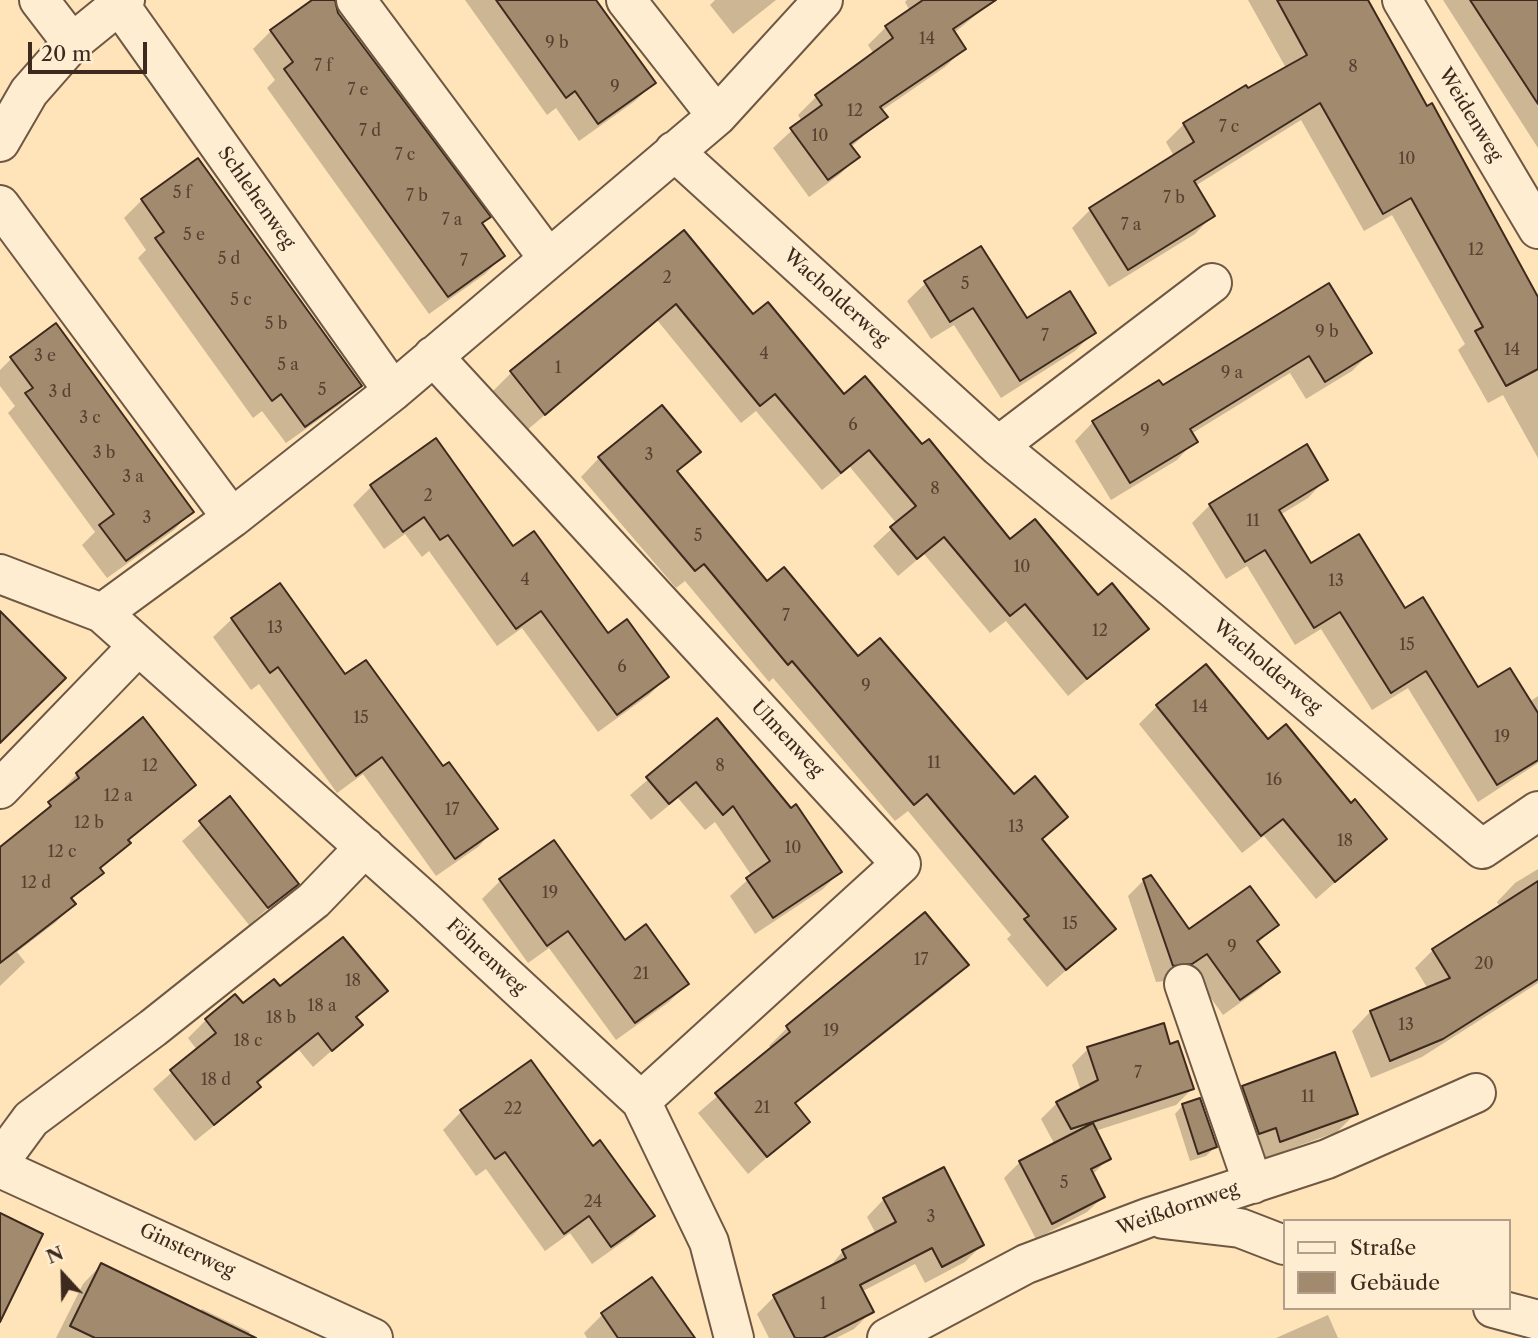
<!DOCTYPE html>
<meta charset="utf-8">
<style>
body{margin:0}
#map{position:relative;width:1538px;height:1338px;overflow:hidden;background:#ffe4b9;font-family:"Libre Caslon Text",serif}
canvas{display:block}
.legend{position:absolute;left:1283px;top:1219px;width:228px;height:91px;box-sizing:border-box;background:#ffedd2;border:2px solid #b19f8a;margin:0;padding:9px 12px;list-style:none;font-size:21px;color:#3d291d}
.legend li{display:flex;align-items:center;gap:14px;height:35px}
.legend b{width:35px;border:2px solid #b19f8a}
.north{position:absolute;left:28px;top:1240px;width:70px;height:70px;-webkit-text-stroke:5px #ffedd2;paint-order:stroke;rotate:338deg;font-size:19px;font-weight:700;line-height:28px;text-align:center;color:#3d291d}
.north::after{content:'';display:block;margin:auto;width:24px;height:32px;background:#3d291d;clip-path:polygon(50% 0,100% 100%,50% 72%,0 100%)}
.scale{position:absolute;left:28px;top:42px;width:119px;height:32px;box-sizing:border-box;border:4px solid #3d291d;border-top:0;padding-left:9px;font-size:21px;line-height:24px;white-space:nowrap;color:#3d291d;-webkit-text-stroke:5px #ffedd2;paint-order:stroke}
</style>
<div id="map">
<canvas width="1538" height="1338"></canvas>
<ul class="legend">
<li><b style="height:9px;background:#ffedd2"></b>Straße</li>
<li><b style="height:19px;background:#a28a6e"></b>Gebäude</li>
</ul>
<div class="north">N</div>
<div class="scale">20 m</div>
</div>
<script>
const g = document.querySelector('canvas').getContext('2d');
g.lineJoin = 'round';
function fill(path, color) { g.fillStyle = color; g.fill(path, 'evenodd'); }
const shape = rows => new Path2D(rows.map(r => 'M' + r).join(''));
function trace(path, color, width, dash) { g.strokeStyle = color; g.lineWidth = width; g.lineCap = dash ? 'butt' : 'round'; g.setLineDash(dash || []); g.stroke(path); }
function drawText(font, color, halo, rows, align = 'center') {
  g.font = font + ' "Libre Caslon Text",serif'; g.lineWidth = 5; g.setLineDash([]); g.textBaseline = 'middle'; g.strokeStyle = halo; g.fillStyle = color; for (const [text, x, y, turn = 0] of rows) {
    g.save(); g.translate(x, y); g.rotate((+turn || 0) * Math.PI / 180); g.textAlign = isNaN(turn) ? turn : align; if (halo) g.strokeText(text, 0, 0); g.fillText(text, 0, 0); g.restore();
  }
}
const shadow = shape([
 [315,0,331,0,337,14,488,217,481,225,503,256,485,274,429,314,267,88,275,80,253,49,271,31],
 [465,0,594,0,654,83,635,101,579,141,556,108,547,115],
 [715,0,776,0,733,34,710,5],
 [907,0,994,0,954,33,964,49,945,67,881,111,885,117,851,147,858,157,839,175,809,197,773,148,802,121,798,115,816,97,874,54,868,45,886,27,910,11,905,2],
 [1248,0,1353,0,1538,298,1538,458,1503,395,1488,403,1458,350,1465,344,1392,215,1364,231,1301,120,1195,186,1213,215,1195,234,1109,287,1072,228,1090,210,1174,156,1166,142,1184,124,1286,68],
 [1443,0,1536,0,1538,3,1538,148],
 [142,200,360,385,341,404,286,443,262,411,253,418,138,258,146,250,124,218],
 [684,233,753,316,844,396,921,447,1010,541,1147,629,1068,696,1006,621,990,633,924,554,898,576,873,546,897,524,850,467,822,490,756,411,741,423,657,320,526,431,493,391,511,373],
 [926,283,1026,321,1093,333,1075,351,1001,398,954,325,931,339,907,301],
 [1328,286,1370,353,1352,371,1306,399,1290,373,1191,434,1195,441,1177,460,1111,500,1075,441,1093,422,1162,388],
 [11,359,192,511,174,530,107,578,82,545,95,532,8,413,15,406,0,386,0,370],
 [698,452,676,473,766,584,858,659,1014,796,1066,817,1041,841,1114,929,1047,987,1007,939,1011,935,908,811,895,821,773,678,769,682,685,581,676,588,581,477,599,458],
 [1326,479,1308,498,1280,515,1311,566,1404,611,1478,689,1529,702,1538,696,1538,763,1478,802,1408,688,1372,710,1321,629,1295,645,1247,566,1226,579,1192,523,1210,505],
 [371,487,513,548,607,635,667,677,649,695,598,732,522,628,497,646,429,551,422,557,405,534,384,549,353,505],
 [279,585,345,677,442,769,496,828,478,847,436,876,363,774,337,793,259,684,251,690,213,637,232,619],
 [1157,706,1268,741,1351,805,1385,839,1316,899,1264,836,1242,853,1139,724],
 [717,721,840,872,823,889,755,934,730,896,752,876,715,822,705,830,678,798,651,820,630,795],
 [77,774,193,784,127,841,99,870,101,873,71,900,74,904,56,922,17,952,25,962,0,986,0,858,21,832,61,796,59,793],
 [230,799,297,883,249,925,182,841],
 [1538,869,1538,983,1422,1057,1371,1078,1352,1031,1370,1012,1428,989,1415,968,1433,950,1500,907,1497,902,1515,883],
 [1144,880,1189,932,1277,925,1257,944,1277,972,1261,988,1223,1015,1190,969,1174,980,1156,982,1128,896],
 [500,881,625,942,687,984,669,1002,616,1040,549,948,528,963,482,899],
 [967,965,949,983,794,1105,808,1122,748,1174,698,1113,772,1049,769,1046,787,1028],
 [280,989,385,991,356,1018,361,1025,313,1067,299,1050,256,1085,258,1087,240,1105,195,1141,153,1089,197,1050,188,1038,206,1020],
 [1169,1046,1192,1089,1176,1105,1095,1131,1109,1158,1092,1175,1103,1197,1087,1212,1036,1239,1004,1178,1020,1162,1055,1145,1041,1119,1057,1103,1081,1091,1072,1065,1088,1049],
 [1243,1087,1355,1114,1337,1132,1262,1159,1225,1106],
 [1183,1105,1215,1147,1206,1156,1190,1161,1175,1114],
 [461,1112,592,1148,653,1216,634,1234,592,1264,570,1233,545,1251,486,1169,476,1176,443,1130],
 [884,1199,982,1245,965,1262,925,1283,915,1264,861,1292,871,1312,854,1329,836,1338,769,1338,757,1314,774,1297,827,1270,843,1251,876,1234,867,1217],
 [101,1265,199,1312,202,1309,250,1332,246,1338,56,1338,83,1284],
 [651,1280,693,1338,587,1338,584,1333,602,1315],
 [1328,1315,1338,1338,1276,1338]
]);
const building = shape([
 [312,0,335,0,338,13,491,217,482,223,505,256,448,297,284,69,293,62,270,30,312,0],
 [496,0,596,0,656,83,598,124,575,91,566,98,496,0],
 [923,0,996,0,953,29,966,49,880,107,888,117,850,144,860,157,828,180,790,128,822,105,815,95,893,38,885,26,923,0],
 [1277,0,1368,0,1427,106,1432,103,1538,297,1538,369,1506,386,1475,331,1483,327,1411,198,1383,214,1320,103,1194,181,1215,216,1128,270,1089,208,1194,142,1183,123,1246,85,1248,88,1307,55,1277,0],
 [1470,0,1538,0,1538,104,1470,0],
 [198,158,362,386,305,427,281,394,272,401,155,238,164,232,141,199,198,158],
 [684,230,753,314,768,302,844,394,865,376,922,444,929,439,1010,539,1035,519,1098,595,1112,583,1149,629,1087,679,1025,604,1010,616,944,537,917,559,890,527,916,506,869,450,841,473,775,394,760,406,676,304,545,415,510,371,684,230],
 [981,246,1027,318,1070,291,1096,333,1020,381,973,308,950,322,924,281,981,246],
 [1329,283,1372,353,1325,382,1309,356,1190,429,1198,442,1130,483,1092,421,1159,380,1163,385,1329,283],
 [56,323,194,512,126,561,99,525,114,514,25,393,33,388,10,357,56,323],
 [662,405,701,452,677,471,767,581,784,567,858,656,880,638,1014,794,1035,776,1068,817,1042,839,1116,929,1066,970,1024,919,1029,916,927,794,914,805,792,661,788,665,704,564,695,571,598,457,662,405],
 [436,438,513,546,534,531,608,633,627,619,669,677,617,715,541,611,516,629,448,535,440,540,424,517,403,532,370,485,436,438],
 [1307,444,1328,480,1279,510,1311,563,1359,534,1405,608,1423,597,1478,687,1510,668,1538,713,1538,760,1497,785,1426,671,1391,693,1340,612,1314,628,1265,550,1245,562,1209,504,1307,444],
 [280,583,345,674,366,660,443,766,449,762,498,829,455,859,382,757,356,776,278,667,270,673,231,618,280,583],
 [0,611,66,678,0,743,0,611],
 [1206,664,1268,739,1286,724,1351,803,1355,799,1387,839,1335,882,1283,819,1261,836,1156,705,1206,664],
 [143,717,196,785,128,840,131,843,100,868,104,873,71,898,76,904,0,963,0,847,51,806,48,802,79,778,76,773,143,717],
 [717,718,791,808,796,804,842,872,773,918,746,878,770,861,733,806,723,815,696,782,669,804,646,777,717,718],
 [230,796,299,884,268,908,199,821,230,796],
 [554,840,625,940,646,924,689,984,635,1023,568,931,547,946,499,879,554,840],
 [1151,875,1189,929,1250,886,1279,925,1257,941,1280,972,1240,1000,1207,954,1192,964,1173,966,1143,879,1151,875],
 [1538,881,1538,979,1443,1039,1390,1061,1370,1011,1450,978,1432,949,1538,881],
 [925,912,969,965,795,1103,810,1122,767,1157,715,1093,790,1032,786,1026,925,912],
 [343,937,388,991,356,1017,363,1025,332,1051,318,1033,257,1082,261,1087,214,1125,170,1070,216,1033,205,1019,235,994,243,1003,274,979,280,986,343,937],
 [1164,1023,1170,1044,1178,1041,1194,1089,1071,1129,1056,1102,1098,1080,1087,1047,1164,1023],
 [1335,1052,1358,1114,1280,1142,1276,1128,1259,1134,1242,1086,1335,1052],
 [531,1060,593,1146,600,1140,655,1216,611,1247,589,1216,564,1234,505,1152,495,1159,460,1110,531,1060],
 [1200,1098,1217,1147,1198,1154,1182,1104,1200,1098],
 [1093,1123,1111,1159,1091,1169,1105,1197,1052,1224,1019,1161,1093,1123],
 [944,1167,984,1245,942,1267,932,1248,860,1285,874,1312,823,1338,795,1338,773,1295,846,1258,842,1250,896,1222,883,1198,944,1167],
 [0,1213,43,1234,0,1322,0,1213],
 [101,1263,256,1338,95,1338,70,1326,101,1263],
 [652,1277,695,1338,618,1338,601,1313,652,1277]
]);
const minor = shape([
 [39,0,72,43],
 [356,0,548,258],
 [626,0,717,116],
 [1402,0,1538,229],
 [119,4,393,391],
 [0,142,29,92,72,43,125,0],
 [674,151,998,446,1174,589,1482,849,1538,811],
 [0,205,232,518],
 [433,356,901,864,641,1101],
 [998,446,1212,283],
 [0,574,102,613,428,904,641,1101,709,1242,734,1338],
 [102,613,232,518,393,391,717,116,823,0],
 [0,789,138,646],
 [1184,984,1253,1184],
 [0,1161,31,1119,153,1028,314,900,365,847],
 [0,1168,373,1338],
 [1163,1219,1240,1228,1284,1245],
 [1493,1308,1538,1320],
 [887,1338,1026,1264,1150,1217,1327,1159,1476,1093]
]);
const numberNames = [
 ["14",927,39],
 ["9 b",557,43],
 ["7 f",323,66],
 ["8",1353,67],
 ["9",615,87],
 ["7 e",358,90],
 ["12",855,111],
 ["7 c",1229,127],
 ["7 d",370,131],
 ["10",820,136],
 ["7 c",405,155],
 ["10",1407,159],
 ["5 f",182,193],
 ["7 b",417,196],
 ["7 b",1174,198],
 ["7 a",452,220],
 ["7 a",1131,225],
 ["5 e",194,235],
 ["12",1476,250],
 ["5 d",229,259],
 ["7",464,261],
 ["2",667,278],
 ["5",965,284],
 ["5 c",241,300],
 ["5 b",276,324],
 ["9 b",1327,332],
 ["7",1045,336],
 ["14",1512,350],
 ["4",764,354],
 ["3 e",45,356],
 ["5 a",288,365],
 ["1",558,368],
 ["9 a",1232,373],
 ["5",322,390],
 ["3 d",60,392],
 ["3 c",90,418],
 ["6",853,425],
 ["9",1145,431],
 ["3 b",104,453],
 ["3",649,455],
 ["3 a",133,477],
 ["8",935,489],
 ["2",428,496],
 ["3",147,518],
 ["11",1253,521],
 ["5",698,536],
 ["10",1022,567],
 ["4",525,580],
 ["13",1336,581],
 ["7",786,616],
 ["13",275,628],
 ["12",1100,631],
 ["15",1407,645],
 ["6",622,667],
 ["9",866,686],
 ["14",1200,707],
 ["15",361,718],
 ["19",1502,737],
 ["11",934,763],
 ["12",150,766],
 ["8",720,766],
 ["16",1274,780],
 ["12 a",118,796],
 ["17",452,810],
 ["12 b",89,823],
 ["13",1016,827],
 ["18",1345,841],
 ["10",793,848],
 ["12 c",62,852],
 ["12 d",36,883],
 ["19",550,893],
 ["15",1070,924],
 ["9",1232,947],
 ["17",921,960],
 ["20",1484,964],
 ["21",641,974],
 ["18",353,981],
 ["18 a",322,1006],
 ["18 b",281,1018],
 ["13",1406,1025],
 ["19",831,1031],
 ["18 c",248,1041],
 ["7",1138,1073],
 ["18 d",216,1080],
 ["11",1308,1097],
 ["21",762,1108],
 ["22",513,1109],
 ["5",1064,1183],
 ["24",593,1202],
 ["3",931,1217],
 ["1",823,1304]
];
const streetNames = [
 ["Weidenweg",1470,115,59],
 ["Schlehenweg",256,198,55],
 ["Wacholderweg",836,298,42],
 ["Wacholderweg",1267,667,40],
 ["Ulmenweg",787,739,47],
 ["Föhrenweg",486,957,43],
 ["Weißdornweg",1178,1209,-19],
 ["Ginsterweg",187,1251,25]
];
fill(shadow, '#0003');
fill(building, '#a28a6e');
trace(building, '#3d291d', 2);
trace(minor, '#6e5844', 42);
trace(minor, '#ffedd2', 38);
drawText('16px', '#564131', null, numberNames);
drawText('19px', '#3d291d', '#ffedd2', streetNames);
</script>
